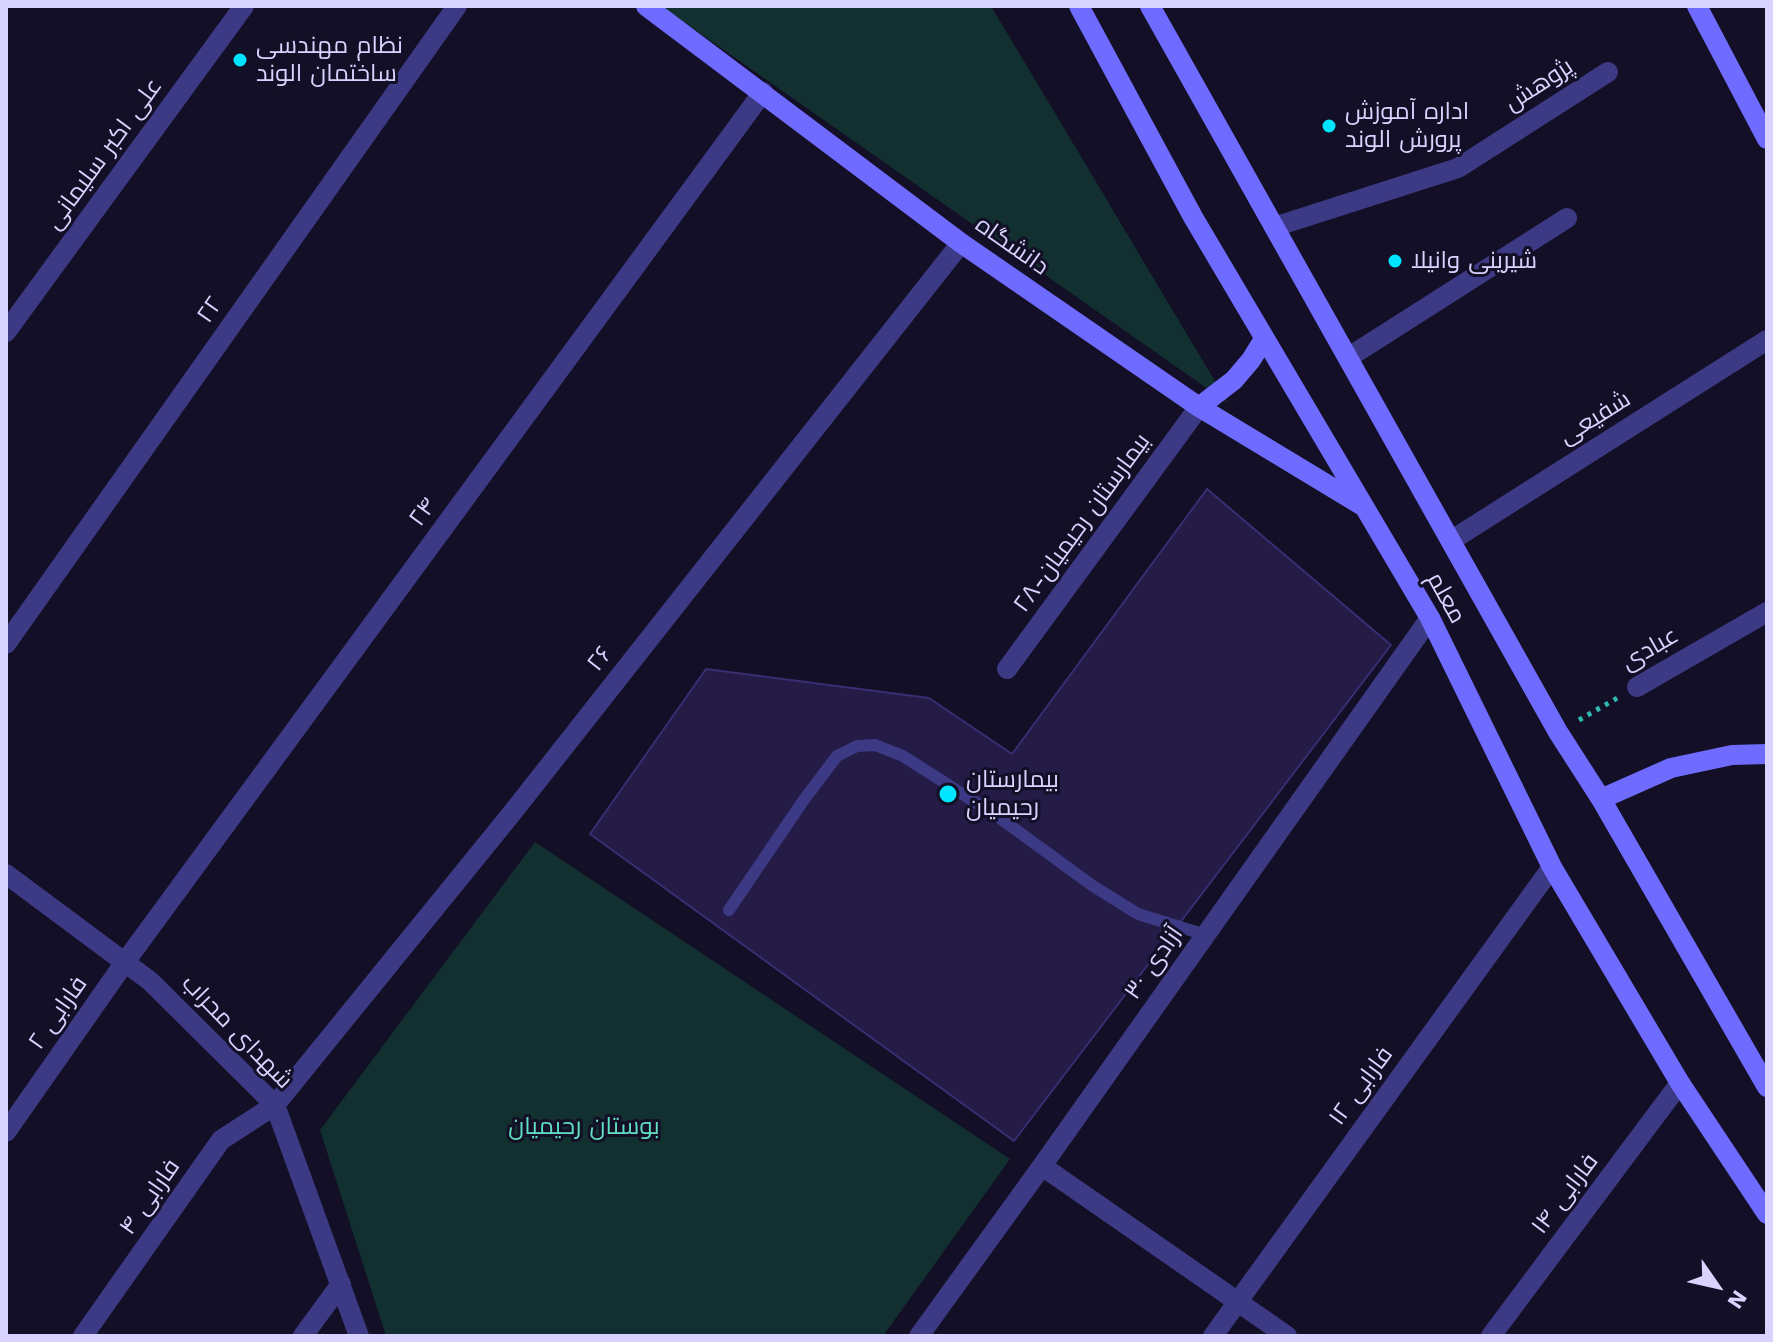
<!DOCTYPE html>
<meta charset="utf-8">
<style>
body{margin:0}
#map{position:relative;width:1773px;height:1342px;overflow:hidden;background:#130f26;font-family:"Work Sans",sans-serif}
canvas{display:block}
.frame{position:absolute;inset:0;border:8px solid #d9d4ff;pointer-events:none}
.north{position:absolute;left:1677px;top:1246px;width:80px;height:80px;-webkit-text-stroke:6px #130f26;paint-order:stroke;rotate:124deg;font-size:22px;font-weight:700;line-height:32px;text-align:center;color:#d9d4ff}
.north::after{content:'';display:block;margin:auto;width:28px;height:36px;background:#d9d4ff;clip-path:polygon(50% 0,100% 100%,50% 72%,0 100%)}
</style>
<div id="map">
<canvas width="1773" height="1342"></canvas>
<div class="frame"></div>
<div class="north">N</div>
</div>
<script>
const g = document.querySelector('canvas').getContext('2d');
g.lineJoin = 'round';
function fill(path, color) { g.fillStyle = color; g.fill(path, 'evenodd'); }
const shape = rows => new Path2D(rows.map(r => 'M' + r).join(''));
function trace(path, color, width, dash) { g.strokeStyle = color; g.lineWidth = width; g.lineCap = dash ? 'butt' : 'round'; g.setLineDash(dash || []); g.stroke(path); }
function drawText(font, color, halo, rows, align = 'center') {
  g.font = font + ' "Work Sans",Cairo,sans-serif'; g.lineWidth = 6; g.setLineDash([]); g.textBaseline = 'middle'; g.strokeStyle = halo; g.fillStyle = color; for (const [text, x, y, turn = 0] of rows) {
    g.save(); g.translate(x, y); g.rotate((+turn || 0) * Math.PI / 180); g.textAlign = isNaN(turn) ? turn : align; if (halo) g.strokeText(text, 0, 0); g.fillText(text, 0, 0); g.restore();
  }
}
const green = shape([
 [661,6,991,6,1228,403],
 [535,842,1010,1159,883,1336,386,1336,320,1130]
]);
const building = shape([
 [1207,489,1391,645,1014,1141,590,834,706,669,929,698,1012,754,1207,489]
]);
const path = shape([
 [1579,720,1619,697]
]);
const lane = shape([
 [729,910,803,801,837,756,857,746,875,745,903,756,997,816,1093,886,1138,914,1206,935]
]);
const street = shape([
 [1274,227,1458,168,1608,72],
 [6,332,244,6],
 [1349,357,1567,218],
 [1452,540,1767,340],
 [6,644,457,6],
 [1007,669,1199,407],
 [1637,687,1767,612],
 [6,874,150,981,275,1105,359,1336],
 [6,1132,125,962,763,92],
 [1042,1166,1287,1336],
 [83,1336,221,1140,275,1105,512,813,961,243],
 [303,1336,341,1284],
 [919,1336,1042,1166,1430,618],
 [1213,1336,1552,867],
 [1491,1336,1680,1083]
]);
const secondary = shape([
 [646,6,961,243,1199,407,1361,505],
 [1079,6,1193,217,1430,618,1552,867,1680,1083,1767,1214],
 [1150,6,1558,732,1601,799,1767,1087],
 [1697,6,1767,139],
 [1199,407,1234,380,1251,360,1264,339],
 [1601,799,1671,768,1732,755,1767,754]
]);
const markers = [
 [240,60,8,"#00e5ff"],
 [1329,126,8,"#00e5ff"],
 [1395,261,8,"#00e5ff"],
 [948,794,10,"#00e5ff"]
];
const poiNames = [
 ["نظام مهندسی",256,46],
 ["ساختمان الوند",256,74],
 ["اداره آموزش",1345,112],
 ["پرورش الوند",1345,140],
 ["شیرینی وانیلا",1411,261],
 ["بیمارستان",966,780],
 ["رحیمیان",966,808]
];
const streetNames = [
 ["پژوهش",1539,85,-33],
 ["علی اکبر سلیمانی",104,154,-54],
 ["دانشگاه",1012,246,35],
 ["۲۲",210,310,-55],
 ["شفیعی",1595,418,-32],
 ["۲۴",423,512,-54],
 ["۲۸-بیمارستان رحیمیان",1082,523,-54],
 ["معلم",1446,598,61],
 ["عبادی",1650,649,-30],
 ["۲۶",600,659,-52],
 ["آزادی ۳۰",1154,963,-55],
 ["فارابی ۲",58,1013,-55],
 ["شهدای محراب",237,1032,46],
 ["فارابی ۱۲",1361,1086,-54],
 ["فارابی ۱۴",1565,1194,-53],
 ["فارابی ۴",150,1197,-55]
];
const parkNames = [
 ["بوستان رحیمیان",584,1127]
];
fill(green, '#12302f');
fill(building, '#241b47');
trace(building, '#3b2d73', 2);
trace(path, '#2fb8b0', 5, [4, 6]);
trace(lane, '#3d3a85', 12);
trace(street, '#3d3a85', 20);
trace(secondary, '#6f6bff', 20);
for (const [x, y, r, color] of markers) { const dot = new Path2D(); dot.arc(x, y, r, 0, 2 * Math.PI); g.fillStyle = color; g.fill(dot); trace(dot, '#130f26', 3); }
drawText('24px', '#d9d4ff', '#130f26', poiNames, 'left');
drawText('24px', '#d9d4ff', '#130f26', streetNames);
drawText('24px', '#5fe0c0', '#130f26', parkNames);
</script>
